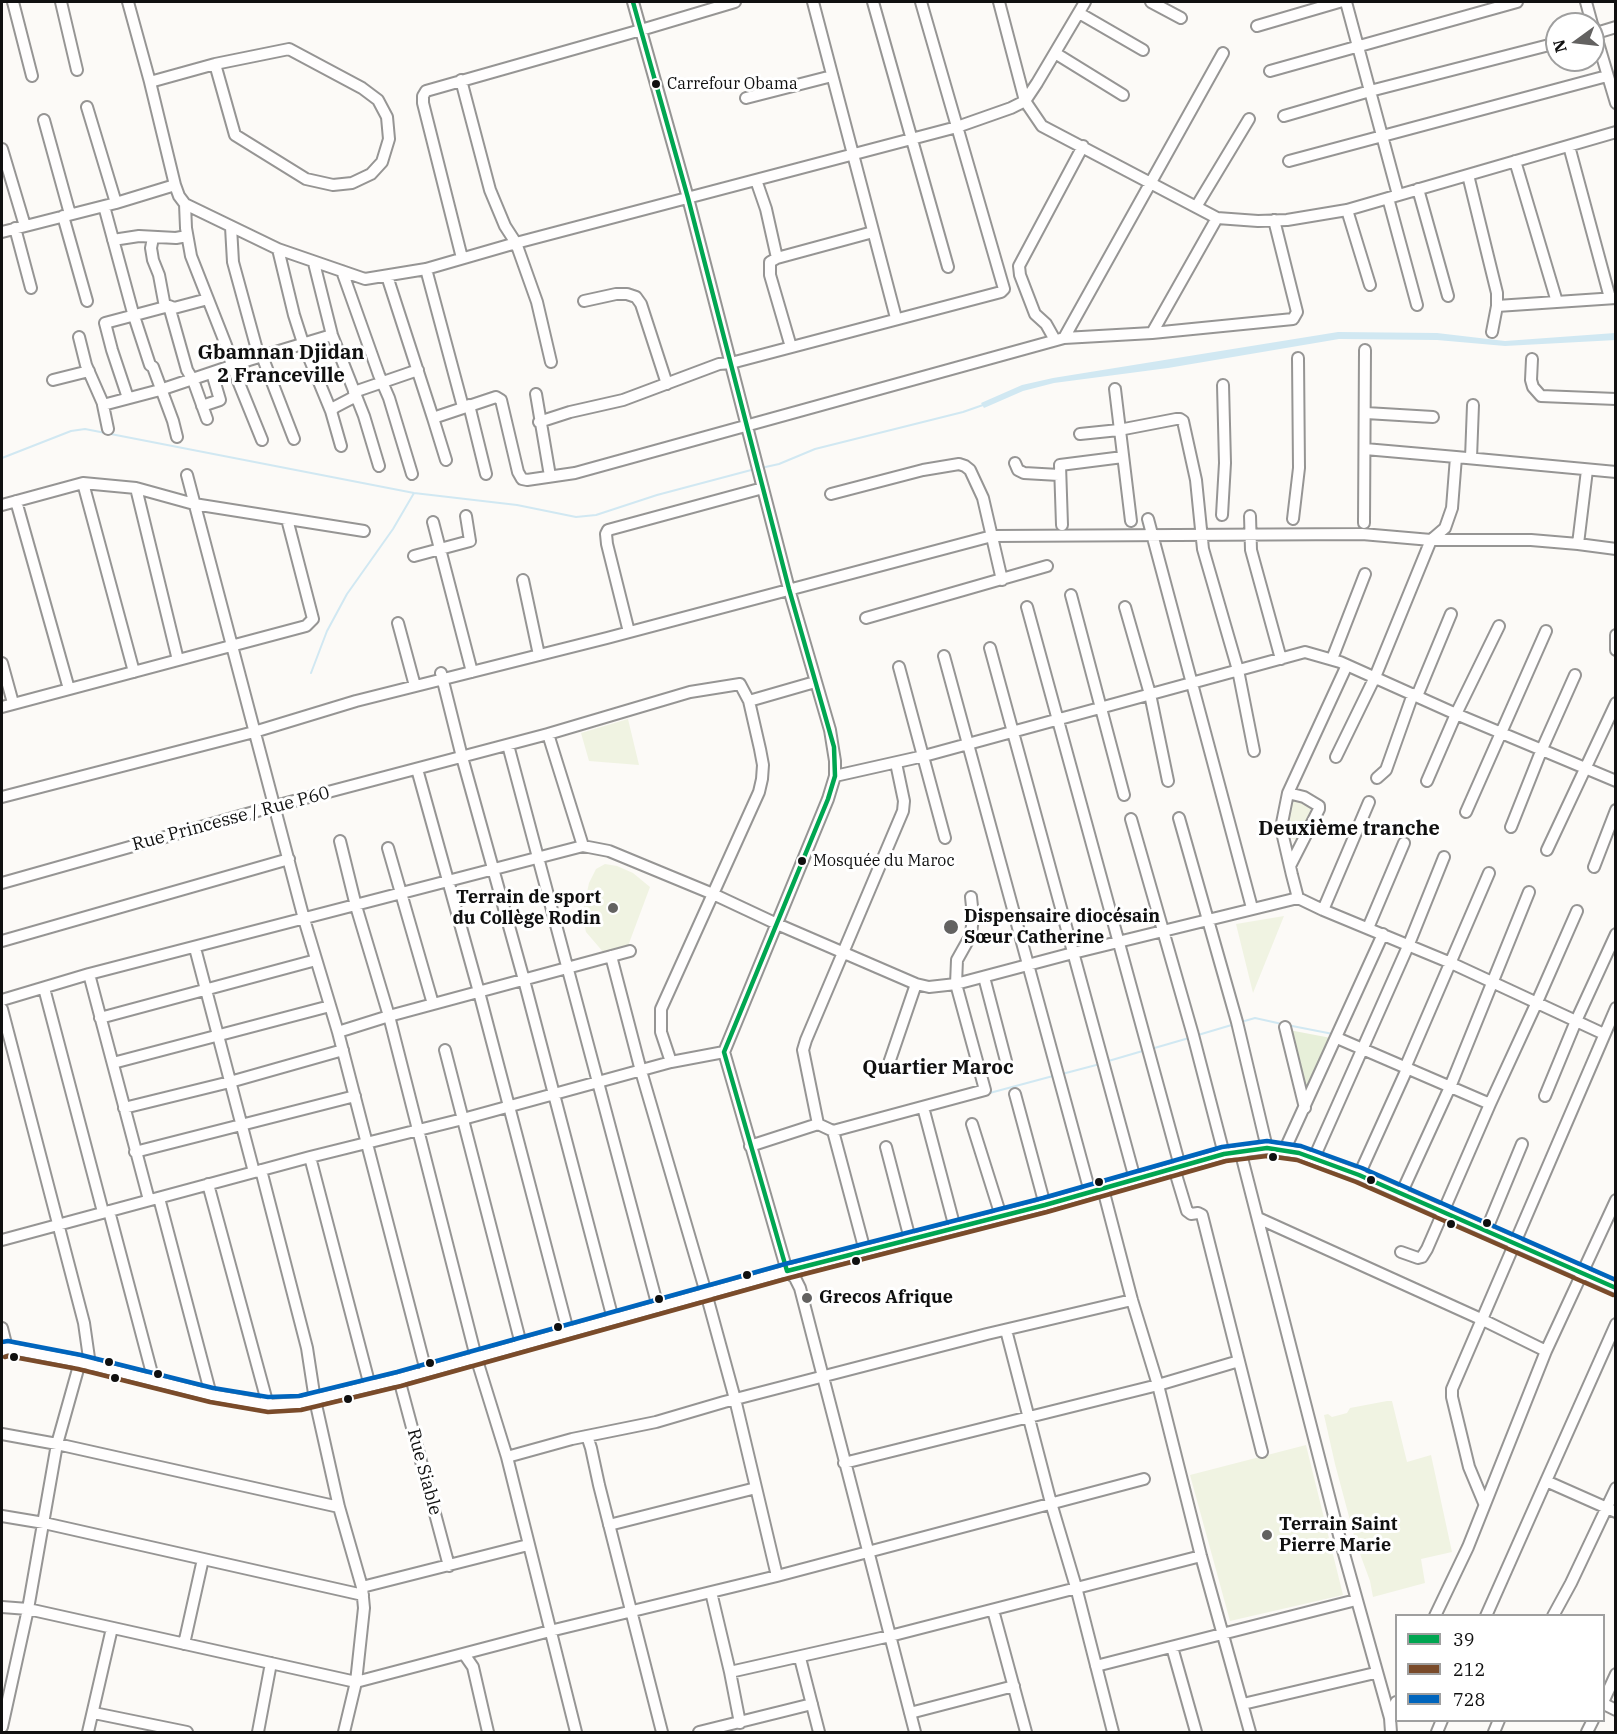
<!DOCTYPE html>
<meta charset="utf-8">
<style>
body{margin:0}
#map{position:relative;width:1617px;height:1734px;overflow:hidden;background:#fcfaf7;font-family:"IBM Plex Serif",serif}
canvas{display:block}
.frame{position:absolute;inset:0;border:3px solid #101010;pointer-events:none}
.legend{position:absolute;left:1395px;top:1614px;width:210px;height:108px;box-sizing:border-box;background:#fff;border:2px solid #9f9f9f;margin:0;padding:8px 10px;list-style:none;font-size:18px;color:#101010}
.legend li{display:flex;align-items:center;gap:12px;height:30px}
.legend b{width:30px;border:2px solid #9f9f9f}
.north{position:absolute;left:1545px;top:12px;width:60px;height:60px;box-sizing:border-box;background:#fff;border:2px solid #9f9f9f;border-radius:50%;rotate:255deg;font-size:16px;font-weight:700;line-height:24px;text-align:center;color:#101010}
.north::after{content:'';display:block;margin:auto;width:21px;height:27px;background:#636261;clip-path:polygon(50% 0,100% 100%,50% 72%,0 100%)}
</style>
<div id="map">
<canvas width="1617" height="1734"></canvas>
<div class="frame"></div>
<ul class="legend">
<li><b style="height:8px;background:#00a651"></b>39</li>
<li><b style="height:8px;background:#7a4b2a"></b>212</li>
<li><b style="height:8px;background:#0065bd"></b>728</li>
</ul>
<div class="north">N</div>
</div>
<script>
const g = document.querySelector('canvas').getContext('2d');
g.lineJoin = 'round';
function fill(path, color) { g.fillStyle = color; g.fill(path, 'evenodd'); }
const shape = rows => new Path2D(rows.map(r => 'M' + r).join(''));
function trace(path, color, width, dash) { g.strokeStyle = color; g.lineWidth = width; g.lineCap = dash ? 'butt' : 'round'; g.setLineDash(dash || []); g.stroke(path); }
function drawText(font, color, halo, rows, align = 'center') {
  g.font = font + ' "IBM Plex Serif",serif'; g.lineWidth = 6; g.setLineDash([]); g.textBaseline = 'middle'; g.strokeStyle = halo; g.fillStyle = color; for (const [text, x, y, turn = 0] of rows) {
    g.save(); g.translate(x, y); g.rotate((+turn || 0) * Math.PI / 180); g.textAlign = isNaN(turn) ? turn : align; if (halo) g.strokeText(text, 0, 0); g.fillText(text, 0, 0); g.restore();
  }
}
const green = shape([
 [1289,1030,1331,1038,1306,1097]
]);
const pitch = shape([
 [628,719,639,765,589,761,581,733],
 [1296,799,1310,803,1311,823,1300,840,1292,839,1287,833,1283,811,1286,802],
 [605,864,617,866,633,873,650,887,628,946,604,953,586,932,582,916,589,883,596,869],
 [1284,916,1253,993,1236,924],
 [1387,1401,1392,1401,1407,1462,1431,1455,1452,1552,1421,1559,1425,1583,1373,1597,1370,1581,1356,1543,1335,1464,1324,1415,1328,1414,1332,1417,1347,1413,1350,1408],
 [1306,1445,1343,1595,1230,1621,1190,1475]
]);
const water = shape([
 [1338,332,1437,333,1505,341,1615,333,1616,340,1505,346,1437,340,1339,339,1168,368,1054,383,1023,391,984,408,981,403,1022,385,1053,378]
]);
const stream = shape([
 [2,458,71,431,85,429,414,493,517,505,576,517,596,515,657,495,755,469],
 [761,468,779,464,815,449,963,412,983,405],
 [311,673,327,631,347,594,393,529,414,493],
 [1241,1022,1255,1018,1282,1024],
 [1287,1025,1333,1034],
 [1198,1035,1235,1024],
 [1151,1049,1189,1038],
 [1105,1062,1146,1050],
 [1062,1074,1100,1064],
 [986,1094,1053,1076]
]);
const minor = shape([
 [13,2,32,76],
 [61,2,77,70],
 [128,2,150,82,175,185,179,196,185,204,278,249,365,279,426,269,516,243,957,127,1011,108,1025,101,1037,83,1085,2],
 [633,2,688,198,789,589,830,730,835,761,835,776,828,799,724,1052,787,1271,795,1278,800,1288,915,1732],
 [813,2,896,318],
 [873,2,948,267],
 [999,2,1025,101,1042,126,1217,218,1258,221,1287,220,1347,210,1616,132],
 [1151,2,1181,18],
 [1346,2,1398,195],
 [1586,2,1592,24],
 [1079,13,1143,50],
 [1257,26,1339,2],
 [1593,26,1616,103],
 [1593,34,1616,27],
 [1055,53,1123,95],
 [1270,71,1517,2],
 [461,80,490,190,505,226,516,243,537,302,551,362],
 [150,82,215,64,289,49,362,88,378,100,387,117,389,139,382,162,371,174,352,183,333,185,306,179,235,135,215,64],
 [746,98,832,76],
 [87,107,116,203],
 [1284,116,1370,91,1557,43],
 [44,120,70,214],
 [1569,146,1610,298],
 [2,149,25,226],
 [1289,161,1607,76],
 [1515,161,1557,302],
 [1468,175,1497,293,1497,306,1616,298],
 [756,180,766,209,777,258,770,262,770,275,791,347],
 [1418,189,1448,296],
 [1388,198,1417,305],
 [185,204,186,228,191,256,226,345,232,366,262,440],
 [104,206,133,313,150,365,153,367,173,421,177,437],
 [1196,207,1249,119],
 [1347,210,1370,285],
 [63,216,87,301],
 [231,227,233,262,259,357],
 [15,228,31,288],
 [2,232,116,203,175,185],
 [153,238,151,248,153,260,159,275,165,307],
 [113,240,139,236,176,238,187,236],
 [278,249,294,315,303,343,331,411,341,446],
 [462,258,423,103,423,96,426,91,641,30,735,2],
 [777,258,873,232],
 [314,263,332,335,364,416,379,466],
 [426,269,463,407],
 [342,271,379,375,389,398,412,474],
 [387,276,433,418,496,397,501,400,518,472,522,479,527,480,575,473,1064,338,1152,333,1293,319,1297,312,1274,220],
 [584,301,616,294,627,294,636,297,641,304,667,384],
 [169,306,187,370,193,380,207,419],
 [1492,332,1497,306],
 [1152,333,1217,218],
 [79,337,86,365,104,406],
 [1064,338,1223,53],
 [1055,340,1046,324,1035,314,1020,275,1019,266,1083,146],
 [262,356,294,439],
 [1532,359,1531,380,1533,387,1541,396,1616,399],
 [53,380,89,371],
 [1115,389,1131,521],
 [354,392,418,370],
 [536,394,550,476],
 [128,398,112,350,105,323,169,306,174,308,208,299],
 [469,405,486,474],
 [202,406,220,400,212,373],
 [331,411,335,407,356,396],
 [1366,413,1433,417],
 [433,418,446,460],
 [539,422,570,412,623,400,719,364,731,363,1001,292,1004,289,921,2],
 [108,429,103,405,160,390,249,360,332,335],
 [1080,434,1119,430,1176,419,1180,419,1183,421,1196,480,1203,549,1238,670,1254,751],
 [1365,449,1456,457],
 [1471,458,1473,405],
 [1015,463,1018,470,1024,473,1059,475],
 [187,475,304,919,338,1032,426,1371],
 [83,483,134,672],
 [136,488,178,660],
 [831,494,923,470,959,464,965,466,970,470,983,498,1002,580],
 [16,501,69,689],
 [2,505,83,483,136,488,194,504,364,531],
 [1222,515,1225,463,1223,385],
 [1250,516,1251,550,1281,659],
 [1148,519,1252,908],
 [1293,519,1299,468,1298,358],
 [433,522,472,672],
 [1364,523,1365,350],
 [1062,525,1060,465,1123,457],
 [1578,544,1587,470],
 [414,556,470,541,466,516],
 [523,580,539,655],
 [1071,595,1124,795],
 [1027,607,1180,1166],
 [1125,607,1150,694,1168,781],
 [866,618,1047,566],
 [398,623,415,686],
 [629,632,607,544,606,534,608,530,763,488],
 [1616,635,1616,650],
 [990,648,1135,1179],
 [944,656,1090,1192],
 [1332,659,1365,574],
 [2,663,13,703],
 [899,667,945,838],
 [441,673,462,757,524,980,613,1319],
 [1417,696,1451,614],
 [2,707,306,626,313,619,287,519],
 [548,734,583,846],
 [508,745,658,1307],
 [1336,757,1375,677,1431,540,1445,528,1452,508,1456,457,1616,472],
 [896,763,904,801,903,811,806,1040,803,1050,818,1124,833,1131,985,1090,956,984,957,960,971,935,973,916,971,897],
 [417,769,479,992,568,1331],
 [835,776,924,756,1305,652,1340,662,1456,714,1616,781],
 [1377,778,1386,770,1413,694],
 [1427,781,1456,714,1499,626],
 [1288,793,1347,665],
 [2,797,254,732,356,701,607,638,992,536,1362,534,1431,540,1531,540,1578,544,1616,549],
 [1466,812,1546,631],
 [1179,818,1237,1022,1267,1148],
 [1131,819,1193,1035,1224,1154],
 [1511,827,1542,749,1575,675],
 [340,841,356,906,389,1016,476,1357,507,1457,576,1732],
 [388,848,433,1004],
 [1547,850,1616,703],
 [1290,866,1319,809,1319,806,1304,797,1288,793,1281,828,1285,845,1292,875,1298,898],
 [1594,867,1616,810],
 [2,883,275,806,548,734,690,692,740,684,749,701],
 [1323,910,1369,802],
 [1368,928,1404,843],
 [2,941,289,859],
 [195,948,254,1172],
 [611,956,641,1071,706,1293,735,1399,777,1576],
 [89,974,149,1200],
 [984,977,1006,1061],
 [44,988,103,1212],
 [2,1000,89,974,583,846,609,851,713,894,777,924,916,984,929,987,956,984,1073,953,1298,898,1323,910,1451,963,1604,1034],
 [2,1009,84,1323,90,1365],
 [100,1018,316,960],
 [1285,1027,1305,1108],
 [338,1032,389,1016,630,951],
 [1337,1038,1490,1104],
 [445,1050,521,1344],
 [671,1062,661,1032,661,1009,759,792,762,779,763,765,760,749,749,701,815,682],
 [113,1063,330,1006],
 [888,1066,916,984],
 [1405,1068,1489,873],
 [1015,1094,1045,1205],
 [1545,1096,1576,1021,1616,934],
 [923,1107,955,1228],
 [124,1108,230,1082,343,1050],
 [972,1124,1001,1216],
 [833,1131,865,1251],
 [750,1146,818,1124],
 [886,1147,910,1239],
 [1285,1149,1383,934],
 [1240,1150,1341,1543,1390,1718,1391,1732],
 [135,1152,355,1096],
 [310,1157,370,1386],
 [1314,1158,1409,944,1444,857],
 [1174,1168,1187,1211,1191,1214,1198,1213,1202,1215,1262,1452],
 [261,1170,307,1348,315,1400,339,1507,362,1587,364,1608,356,1682,344,1732],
 [1359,1175,1407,1069],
 [208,1184,268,1405],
 [1103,1189,1132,1300,1158,1385,1201,1556,1250,1732],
 [1401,1194,1450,1087,1529,892],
 [159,1198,211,1395],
 [109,1211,154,1381],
 [1258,1218,1483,1320,1546,1351],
 [1486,1231,1522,1144],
 [2,1240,310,1157,463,1119,671,1062,724,1052],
 [1401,1252,1418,1258,1422,1257,1427,1249,1490,1104,1537,1002,1577,911],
 [1616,1324,1546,1481,1616,1512],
 [2,1328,7,1348],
 [1006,1330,1051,1503,1076,1587,1113,1732],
 [2,1350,7,1348,80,1362,211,1395,268,1405,300,1403,399,1379,787,1271,1045,1205,1224,1154,1267,1148,1299,1153,1359,1175,1616,1288],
 [399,1379,449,1566],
 [2,1434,57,1444,339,1507],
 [587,1436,591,1448,599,1485,662,1732],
 [507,1457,572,1439,656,1422,724,1402,987,1334,1132,1300],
 [844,1463,1158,1385,1239,1361],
 [1484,1503,1469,1467,1452,1397,1452,1389,1616,1008],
 [2,1516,44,1523,363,1595],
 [609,1525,756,1488],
 [362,1587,528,1545],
 [711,1592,730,1672,740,1723],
 [2,1607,28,1609,356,1682,550,1631,777,1576,1144,1479],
 [993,1610,1026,1732],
 [1435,1616,1468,1547,1546,1351,1616,1200],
 [1486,1616,1546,1481],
 [1553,1616,1571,1583,1616,1488],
 [184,1644,203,1559],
 [1172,1647,1196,1732],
 [464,1654,473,1667,488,1732],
 [800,1658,819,1732],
 [1096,1666,1356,1600],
 [730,1672,890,1636,1201,1556],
 [1604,1700,1616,1674],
 [1243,1704,1375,1673],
 [1604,1704,1616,1710],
 [94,1713,187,1732],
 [910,1713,1014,1686],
 [1390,1718,1396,1702],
 [2,1727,28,1609,57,1444,80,1362],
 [88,1732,112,1628],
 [258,1732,271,1663],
 [699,1732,812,1704],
 [1437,1732,1442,1720],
 [1494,1732,1499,1720],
 [1587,1732,1593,1720]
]);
const bus1 = shape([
 [633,2,688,198,789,589,834,747,835,776,828,799,724,1052,787,1271],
 [787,1271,1045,1205,1224,1154,1267,1148,1299,1153,1359,1175,1616,1288]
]);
const bus2 = shape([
 [5,1357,8,1356,78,1369,210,1402,268,1412,301,1410,401,1386,789,1278,1047,1212,1226,1161,1267,1156,1297,1160,1356,1182,1613,1295]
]);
const bus3 = shape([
 [2,1342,8,1341,81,1355,213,1388,268,1397,299,1396,397,1372,785,1264,1043,1198,1222,1147,1267,1141,1301,1146,1362,1168,1616,1280]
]);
const markers = [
 [656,84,5,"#101010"],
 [802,861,5,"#101010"],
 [613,908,6,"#636261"],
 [951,927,8,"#636261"],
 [1273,1157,5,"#101010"],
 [1371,1180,5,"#101010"],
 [1099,1182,5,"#101010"],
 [1487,1223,5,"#101010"],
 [1451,1224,5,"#101010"],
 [856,1261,5,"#101010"],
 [747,1275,5,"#101010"],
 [807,1298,6,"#636261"],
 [659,1299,5,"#101010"],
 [558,1327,5,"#101010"],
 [14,1357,5,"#101010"],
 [109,1362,5,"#101010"],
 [430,1363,5,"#101010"],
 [158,1374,5,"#101010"],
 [115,1378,5,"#101010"],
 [348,1399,5,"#101010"],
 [1267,1535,6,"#636261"]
];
const busNames = [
 ["Carrefour Obama",667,84],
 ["Mosquée du Maroc",813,861]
];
const streetNames = [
 ["Rue Princesse / Rue P60",231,819,-15],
 ["Rue Siable",424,1472,75]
];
const poiNames = [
 ["Terrain de sport",601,898,"right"],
 ["du Collège Rodin",601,919,"right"],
 ["Dispensaire diocésain",964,917],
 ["Sœur Catherine",964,938],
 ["Grecos Afrique",819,1298],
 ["Terrain Saint",1279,1525],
 ["Pierre Marie",1279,1546]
];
const neighbourhoodNames = [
 ["Gbamnan Djidan",281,353],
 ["2 Franceville",281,376],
 ["Deuxième tranche",1349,829],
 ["Quartier Maroc",938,1068]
];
fill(green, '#e7efd9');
fill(pitch, '#f0f3e2');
fill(water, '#d1e8f2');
trace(stream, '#d1e8f2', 2);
trace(minor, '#969594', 14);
trace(minor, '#fffefe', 10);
trace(bus1, '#00a651', 4.5);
trace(bus2, '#7a4b2a', 4.5);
trace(bus3, '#0065bd', 4.5);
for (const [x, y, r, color] of markers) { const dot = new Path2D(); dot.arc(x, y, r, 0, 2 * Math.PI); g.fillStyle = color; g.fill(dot); trace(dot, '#fff', 2); }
drawText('16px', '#101010', '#fff', busNames, 'left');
drawText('18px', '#101010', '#fff', streetNames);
drawText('bold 18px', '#101010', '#fff', poiNames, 'left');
drawText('bold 20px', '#101010', '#fff', neighbourhoodNames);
</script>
